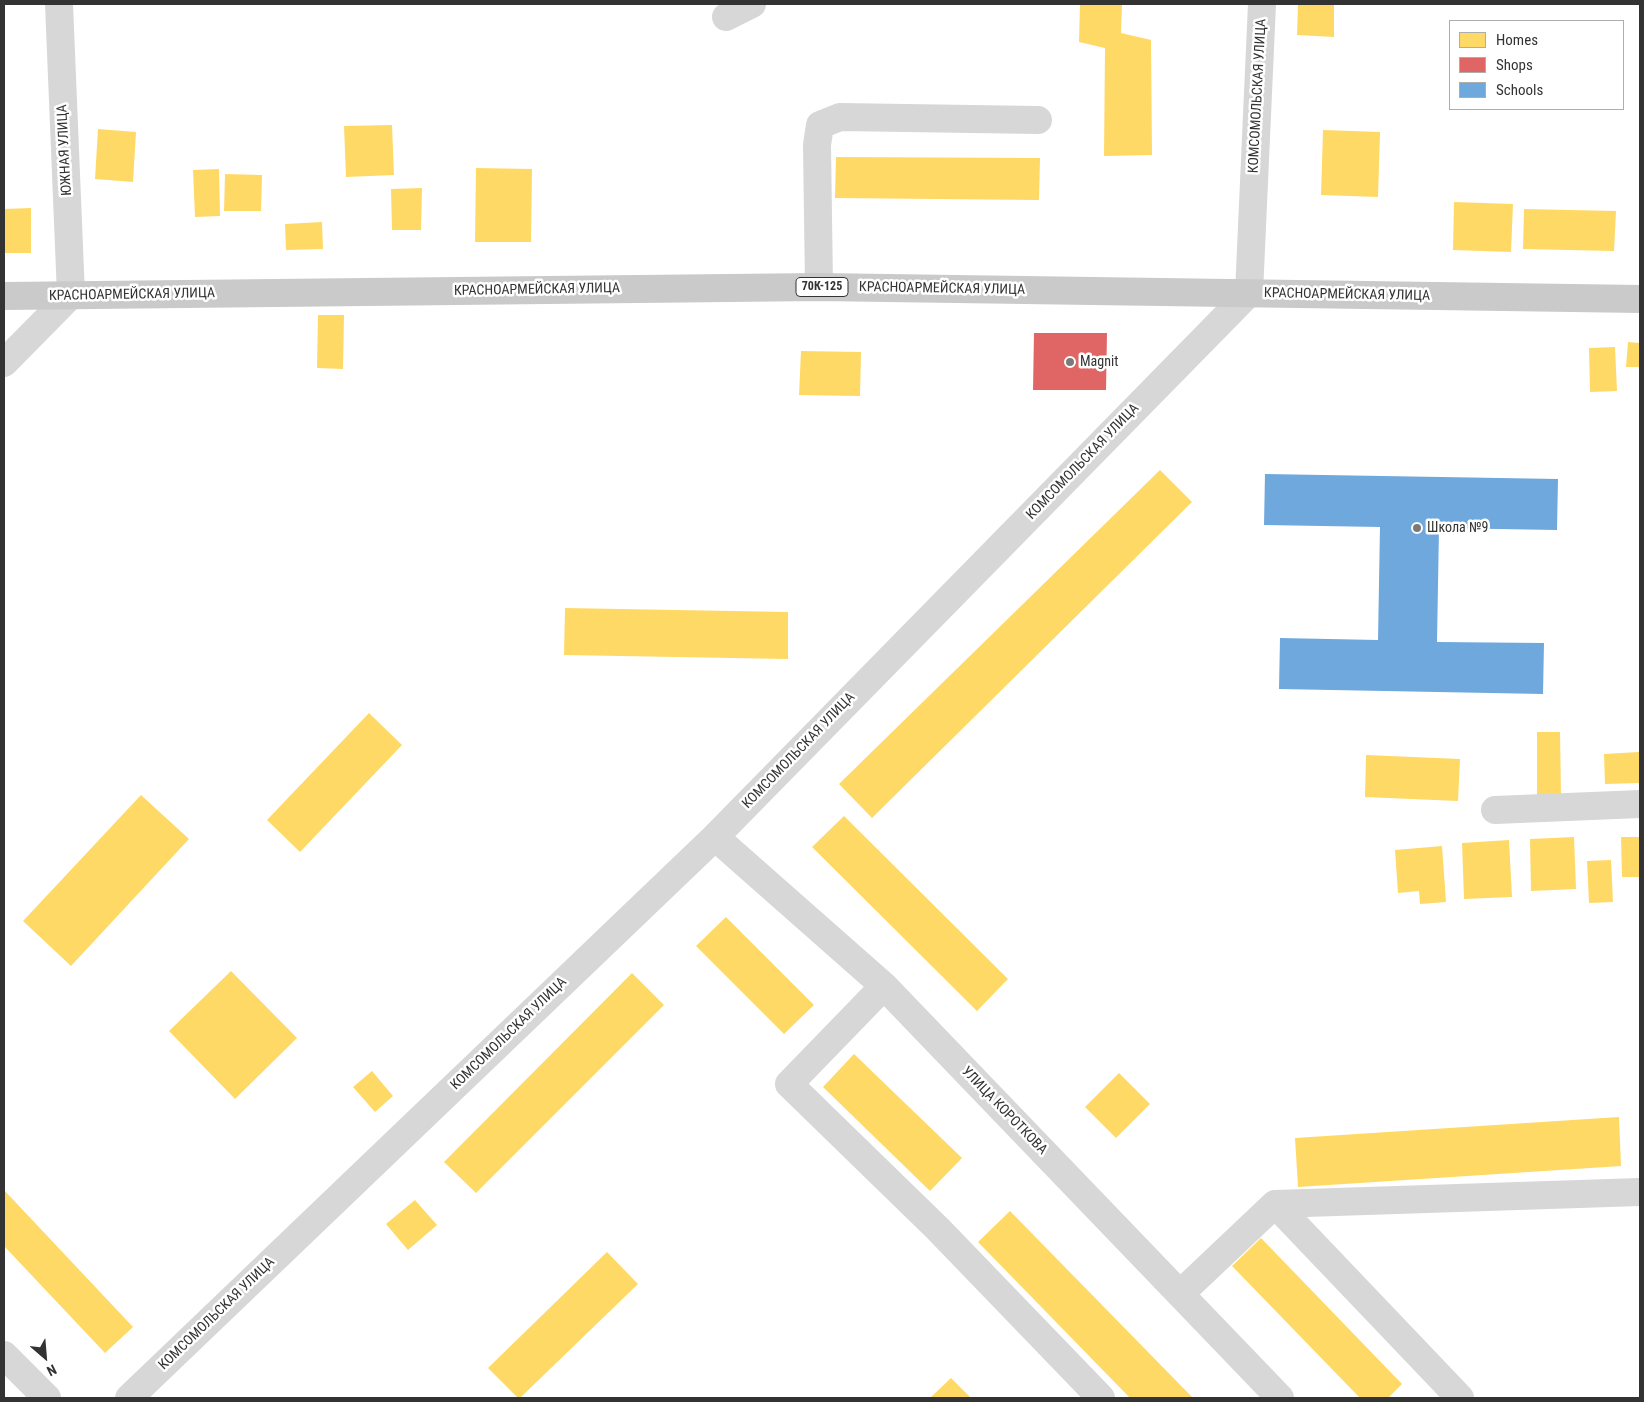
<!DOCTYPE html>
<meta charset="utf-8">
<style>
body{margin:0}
#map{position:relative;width:1644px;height:1402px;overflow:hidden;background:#fff;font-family:"Roboto Condensed",sans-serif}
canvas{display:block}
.frame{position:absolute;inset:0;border:5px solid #333;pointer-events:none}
.legend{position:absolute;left:1449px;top:20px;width:175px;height:90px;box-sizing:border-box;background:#fff;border:1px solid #adadad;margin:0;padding:6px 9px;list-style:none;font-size:15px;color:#333}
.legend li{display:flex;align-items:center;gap:10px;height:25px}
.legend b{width:25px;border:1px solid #adadad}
.north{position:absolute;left:20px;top:1332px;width:50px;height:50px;-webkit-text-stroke:4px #fff;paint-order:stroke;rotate:153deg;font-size:14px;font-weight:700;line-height:20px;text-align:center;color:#333}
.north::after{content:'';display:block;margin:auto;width:18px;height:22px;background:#333;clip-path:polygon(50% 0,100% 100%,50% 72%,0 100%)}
</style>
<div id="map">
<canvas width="1644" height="1402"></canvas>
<div class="frame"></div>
<ul class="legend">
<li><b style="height:14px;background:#ffd966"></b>Homes</li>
<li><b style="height:14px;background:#e06666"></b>Shops</li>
<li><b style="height:14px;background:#6fa8dc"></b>Schools</li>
</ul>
<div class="north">N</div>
</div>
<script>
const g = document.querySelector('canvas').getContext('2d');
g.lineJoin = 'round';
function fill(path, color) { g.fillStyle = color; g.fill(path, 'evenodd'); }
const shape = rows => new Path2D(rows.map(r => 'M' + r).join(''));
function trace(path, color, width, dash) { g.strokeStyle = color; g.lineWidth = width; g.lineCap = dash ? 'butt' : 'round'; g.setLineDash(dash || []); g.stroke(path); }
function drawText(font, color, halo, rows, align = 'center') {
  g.font = font + ' "Roboto Condensed",sans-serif'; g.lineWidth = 5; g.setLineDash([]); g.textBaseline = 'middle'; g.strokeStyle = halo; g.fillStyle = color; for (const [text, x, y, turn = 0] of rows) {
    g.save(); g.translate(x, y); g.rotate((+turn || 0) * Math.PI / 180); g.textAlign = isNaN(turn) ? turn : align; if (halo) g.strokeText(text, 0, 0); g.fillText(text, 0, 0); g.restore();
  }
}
const homes = shape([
 [1080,4,1122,4,1121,33,1151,40,1152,155,1104,156,1105,48,1079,42],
 [1298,4,1334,4,1334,37,1297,35],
 [392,125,394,175,346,177,344,126],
 [98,129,136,132,133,182,95,179],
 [1323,130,1380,132,1378,197,1321,195],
 [836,157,1040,158,1039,200,835,198],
 [476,168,532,169,531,242,475,242],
 [219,169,220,216,195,217,193,170],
 [225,174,262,175,261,211,224,211],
 [422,188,421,230,392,230,391,189],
 [1454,202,1513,204,1511,252,1453,250],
 [31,208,31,253,4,253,4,209],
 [1524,209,1616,211,1614,251,1523,249],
 [322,222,323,249,286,250,285,224],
 [318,315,344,315,343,369,317,368],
 [1628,342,1640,343,1640,367,1626,367],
 [1615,347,1617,391,1590,392,1589,348],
 [801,351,861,352,860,396,799,395],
 [1160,470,1192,502,872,818,839,784],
 [565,608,788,612,788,659,564,655],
 [369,713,402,745,300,852,267,820],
 [1537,732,1560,732,1561,796,1537,796],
 [1639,752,1640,783,1605,784,1604,754],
 [1366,755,1460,759,1458,801,1365,797],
 [141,795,189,839,71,966,23,921],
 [844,816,1008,979,977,1011,812,847],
 [1574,837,1576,889,1531,891,1530,839],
 [1621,837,1640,837,1640,877,1622,877],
 [1509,840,1512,897,1464,899,1462,843],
 [1442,846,1446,902,1420,904,1419,891,1398,893,1395,850],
 [1611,860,1613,902,1589,903,1587,861],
 [726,917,814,1005,784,1034,696,946],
 [231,971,297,1038,235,1099,169,1031],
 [632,973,664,1005,476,1193,444,1162],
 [854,1054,962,1158,930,1191,823,1087],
 [372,1071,393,1096,375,1112,353,1087],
 [1119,1073,1150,1104,1116,1138,1085,1107],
 [1619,1117,1621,1166,1298,1187,1295,1138],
 [4,1190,133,1327,105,1353,4,1246],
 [415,1200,437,1225,408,1250,386,1224],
 [1010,1211,1193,1398,1130,1398,978,1242],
 [1261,1238,1402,1384,1388,1398,1360,1398,1232,1266],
 [607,1252,638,1284,520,1398,518,1398,488,1368],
 [951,1378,971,1398,930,1398]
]);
const shops = shape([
 [1034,333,1107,333,1106,390,1033,390]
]);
const schools = shape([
 [1265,474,1558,479,1557,530,1439,528,1437,642,1544,643,1543,694,1279,689,1280,638,1378,640,1380,527,1264,525]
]);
const minor = shape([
 [726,17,752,4],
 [819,287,817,145,820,125,840,117,1038,120],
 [4,363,71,295,59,4],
 [1495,810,1640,804],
 [715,837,884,986,1280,1398],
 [884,986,789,1084,938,1229,1101,1398],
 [1275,1204,1640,1192],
 [1180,1294,1275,1204,1460,1398],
 [4,1355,47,1398],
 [129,1398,715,837,1249,293,1262,4]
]);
const major = shape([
 [4,296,819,287,1640,299]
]);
const markers = [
 [1070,362,5,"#7a7a7a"],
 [1417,528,5,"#7a7a7a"]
];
const shields = [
 [822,287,52]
];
const shieldNames = [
 ["70К-125",822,287]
];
const streetNames = [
 ["КОМСОМОЛЬСКАЯ УЛИЦА",1258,96,-87],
 ["ЮЖНАЯ УЛИЦА",65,150,-93],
 ["КРАСНОАРМЕЙСКАЯ УЛИЦА",942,289,1],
 ["КРАСНОАРМЕЙСКАЯ УЛИЦА",537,290,-1],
 ["КРАСНОАРМЕЙСКАЯ УЛИЦА",132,295,-1],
 ["КРАСНОАРМЕЙСКАЯ УЛИЦА",1347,295,1],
 ["КОМСОМОЛЬСКАЯ УЛИЦА",1083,462,-46],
 ["КОМСОМОЛЬСКАЯ УЛИЦА",799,751,-46],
 ["КОМСОМОЛЬСКАЯ УЛИЦА",509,1034,-44],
 ["УЛИЦА КОРОТКОВА",1004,1111,46],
 ["КОМСОМОЛЬСКАЯ УЛИЦА",217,1314,-44]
];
const poiNames = [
 ["Magnit",1080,362],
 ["Школа №9",1427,528]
];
fill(homes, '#ffd966');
fill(shops, '#e06666');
fill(schools, '#6fa8dc');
trace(minor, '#d7d7d7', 28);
trace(major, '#cacaca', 28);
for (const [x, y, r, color] of markers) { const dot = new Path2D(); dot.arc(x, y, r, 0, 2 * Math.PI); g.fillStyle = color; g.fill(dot); trace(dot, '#fff', 2); }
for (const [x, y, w] of shields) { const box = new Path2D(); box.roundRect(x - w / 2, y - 9.5, w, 19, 4); g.fillStyle = '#fff'; g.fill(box); trace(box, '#333', 1); }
drawText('bold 12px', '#333', null, shieldNames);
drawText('14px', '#333', '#fff', streetNames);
drawText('14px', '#333', '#fff', poiNames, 'left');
</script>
